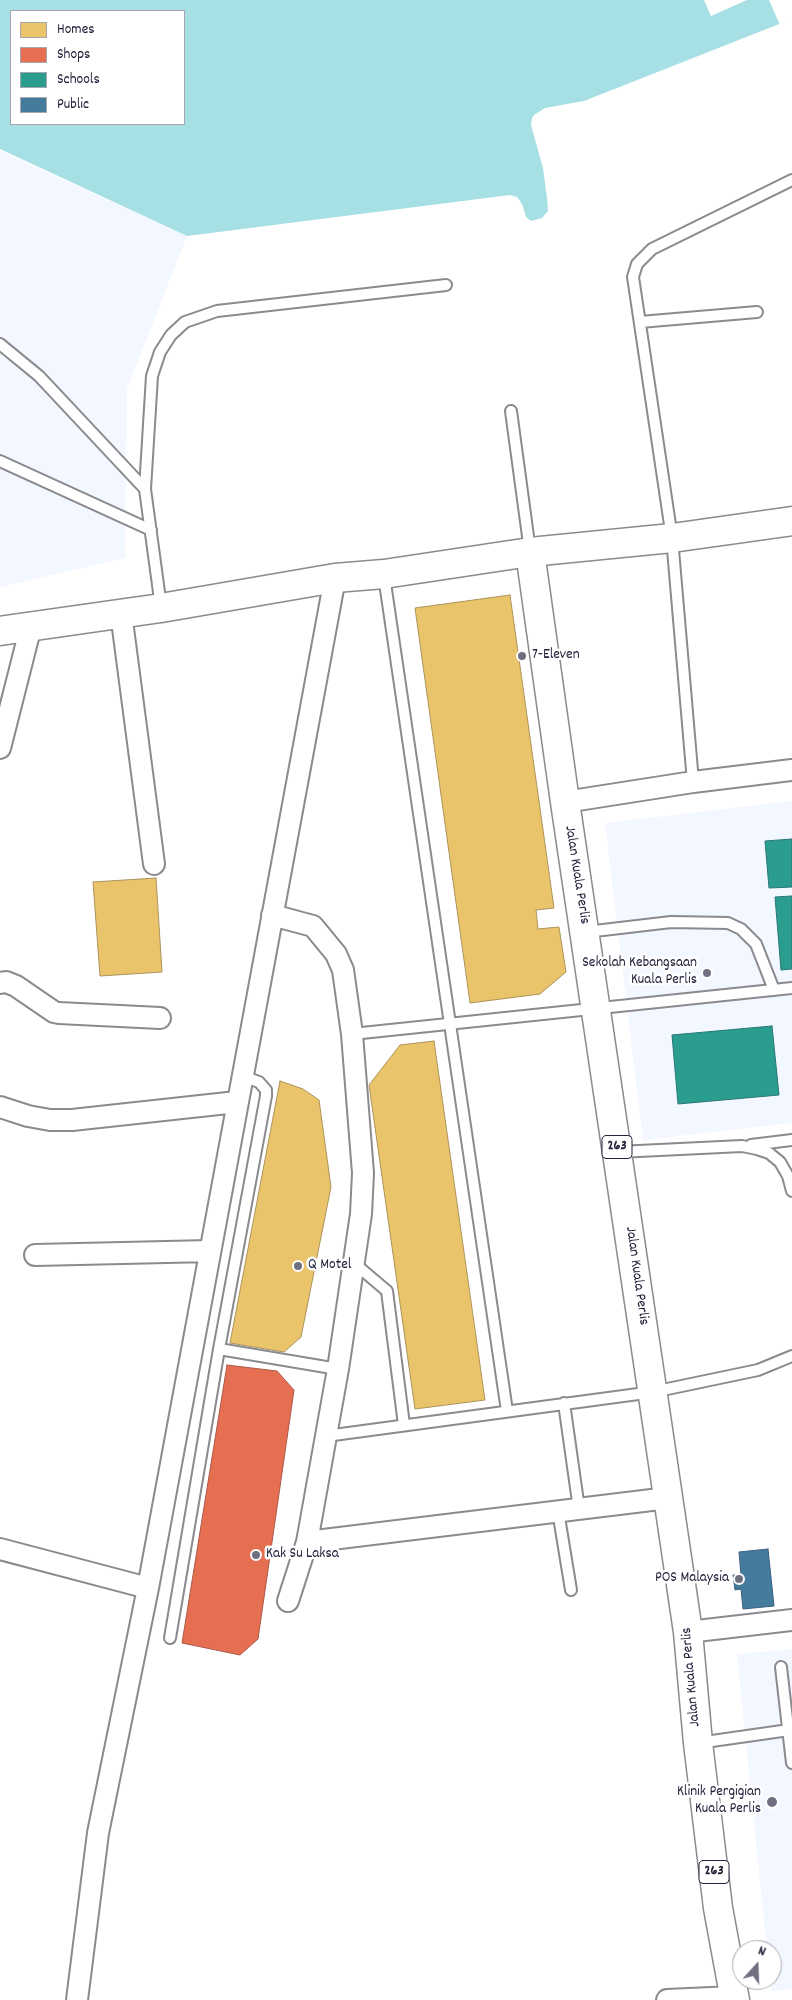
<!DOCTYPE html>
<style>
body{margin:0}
#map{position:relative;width:792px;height:2000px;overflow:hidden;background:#fff;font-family:Dekko,sans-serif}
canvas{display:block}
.legend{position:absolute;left:10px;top:10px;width:175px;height:115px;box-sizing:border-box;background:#fff;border:1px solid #a7a7b1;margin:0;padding:6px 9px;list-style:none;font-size:15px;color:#22223b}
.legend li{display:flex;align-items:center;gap:10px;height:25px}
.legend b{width:25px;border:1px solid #a7a7b1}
.north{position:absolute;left:732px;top:1940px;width:50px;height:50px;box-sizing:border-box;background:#fff;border:1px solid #a7a7b1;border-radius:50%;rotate:20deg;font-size:14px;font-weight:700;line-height:20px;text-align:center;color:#22223b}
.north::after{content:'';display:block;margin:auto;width:18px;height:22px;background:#6f6f80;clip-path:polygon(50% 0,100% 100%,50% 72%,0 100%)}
</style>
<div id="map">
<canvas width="792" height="2000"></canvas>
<ul class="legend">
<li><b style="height:14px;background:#e9c46a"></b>Homes</li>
<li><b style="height:14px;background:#e76f51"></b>Shops</li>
<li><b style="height:14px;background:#2a9d8f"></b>Schools</li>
<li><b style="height:14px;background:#457b9d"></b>Public</li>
</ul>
<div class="north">N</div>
</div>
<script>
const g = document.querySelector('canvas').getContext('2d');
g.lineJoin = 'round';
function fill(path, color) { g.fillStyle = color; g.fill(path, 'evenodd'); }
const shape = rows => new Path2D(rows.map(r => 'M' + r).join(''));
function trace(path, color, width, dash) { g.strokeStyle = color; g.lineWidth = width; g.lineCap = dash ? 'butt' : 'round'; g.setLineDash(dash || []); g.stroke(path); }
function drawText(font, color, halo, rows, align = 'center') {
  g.font = font + ' Dekko,sans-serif'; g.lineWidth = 5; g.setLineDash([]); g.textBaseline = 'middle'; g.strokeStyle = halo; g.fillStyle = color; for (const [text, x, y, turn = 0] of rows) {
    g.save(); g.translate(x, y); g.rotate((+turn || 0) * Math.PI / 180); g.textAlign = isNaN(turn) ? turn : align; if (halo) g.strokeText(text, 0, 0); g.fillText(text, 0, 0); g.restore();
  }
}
const built = shape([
 [0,151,187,236,127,389,125,558,0,587],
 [792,801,792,1123,643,1140,605,823],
 [792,1649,792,1989,771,1991,770,1980,772,1980,772,1950,767,1950,737,1654]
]);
const water = shape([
 [0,0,792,0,792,19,584,101,545,108,534,115,532,118,531,125,543,168,547,198,548,211,542,218,531,221,526,217,522,204,517,197,510,195,187,236,0,149],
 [11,11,184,11,184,124,11,124]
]);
const pier = shape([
 [704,0,747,0,711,16],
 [769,0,792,0,792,19,780,25]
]);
const homes = shape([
 [510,595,554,908,536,910,538,929,559,927,566,972,540,994,470,1003,415,608,510,595],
 [156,878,162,972,100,976,93,882,156,878],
 [434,1041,485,1400,415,1409,369,1085,400,1045,434,1041],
 [280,1081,303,1089,319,1100,331,1187,301,1337,284,1352,230,1343,280,1081]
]);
const shops = shape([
 [227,1365,277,1371,294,1390,258,1639,240,1655,182,1643,227,1365]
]);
const schools = shape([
 [792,839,792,887,769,888,765,841,792,839],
 [792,896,792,969,781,970,775,897,792,896],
 [772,1026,779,1095,678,1104,672,1035,772,1026]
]);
const public = shape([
 [768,1549,774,1606,743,1609,741,1589,735,1590,733,1575,741,1575,739,1552,768,1549]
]);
const lane = shape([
 [640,322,757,312],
 [0,344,39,376,145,489],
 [511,411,530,551],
 [0,461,151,530],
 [384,576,507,1411],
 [161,607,145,489,152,376,160,352,171,335,185,322,217,311,446,285],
 [693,782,672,538,633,277,637,264,652,249,792,180],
 [586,932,671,922,728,923,741,929,756,944,774,990],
 [352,1034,792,988],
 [751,1145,792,1140],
 [618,1152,742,1146,757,1149,769,1153,780,1162,788,1176,792,1191],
 [354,1263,387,1291,404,1425],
 [219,1349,338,1369],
 [564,1403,579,1509],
 [326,1436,653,1392,758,1370,792,1356],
 [558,1511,571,1590],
 [170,1638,219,1349,266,1096,266,1090,259,1082,242,1076],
 [781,1667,792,1763],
 [698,1743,789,1730]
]);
const street = shape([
 [121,613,154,864],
 [0,748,31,626],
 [565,802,693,782,792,770],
 [272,915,313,926,336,954,343,970,352,1034,363,1173,361,1214,338,1369,307,1542,288,1601],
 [0,983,6,982,16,986,54,1012,59,1013,160,1018],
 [0,1107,28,1116,50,1120,72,1120,237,1102],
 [35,1255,210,1251],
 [307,1542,668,1498],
 [0,1549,148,1588],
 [688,1632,792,1620],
 [77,2000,98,1833,148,1588,335,578],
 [667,2000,734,1997]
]);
const secondary = shape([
 [530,552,672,538,792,521]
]);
const primary = shape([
 [0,631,161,608,335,578,384,574,530,552,565,802,688,1632,698,1743,718,1908,735,2000]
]);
const markers = [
 [522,656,5,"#6f6f80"],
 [707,973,5,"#6f6f80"],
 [298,1266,5,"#6f6f80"],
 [256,1555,5,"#6f6f80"],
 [739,1579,5,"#6f6f80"],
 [772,1802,6,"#6f6f80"]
];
const shields = [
 [617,1147,30],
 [714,1872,30]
];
const shieldNames = [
 ["263",617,1147],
 ["263",714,1872]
];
const poiNames = [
 ["7-Eleven",532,656],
 ["Sekolah Kebangsaan",697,964,"right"],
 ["Kuala Perlis",697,981,"right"],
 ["Q Motel",308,1266],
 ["Kak Su Laksa",266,1555],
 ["POS Malaysia",729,1579,"right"],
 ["Klinik Pergigian",761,1793,"right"],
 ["Kuala Perlis",761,1810,"right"]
];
const streetNames = [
 ["Jalan Kuala Perlis",576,875,81],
 ["Jalan Kuala Perlis",636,1276,82],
 ["Jalan Kuala Perlis",692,1677,-95]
];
fill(built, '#f3f7ff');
fill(water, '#a7e0e4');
fill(pier, '#fff');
fill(homes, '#e9c46a');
trace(homes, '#ad935c', 1);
fill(shops, '#e76f51');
trace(shops, '#ac584a', 1);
fill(schools, '#2a9d8f');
trace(schools, '#287876', 1);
fill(public, '#457b9d');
trace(public, '#3a6080', 1);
trace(lane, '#8a8a8f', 14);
trace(street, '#8a8a8f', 24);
trace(secondary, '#8a8a8f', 31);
trace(primary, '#8a8a8f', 31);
trace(lane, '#fff', 10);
trace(street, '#fff', 20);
trace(secondary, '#fff', 28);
trace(primary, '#fff', 28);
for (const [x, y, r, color] of markers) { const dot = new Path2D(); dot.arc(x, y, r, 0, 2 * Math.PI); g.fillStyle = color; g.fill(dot); trace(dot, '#fff', 2); }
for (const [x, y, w] of shields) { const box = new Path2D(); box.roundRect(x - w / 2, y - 11.5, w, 23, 4); g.fillStyle = '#fff'; g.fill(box); trace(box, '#22223b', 1); }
drawText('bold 14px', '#22223b', null, shieldNames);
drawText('15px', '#22223b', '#fff', poiNames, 'left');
drawText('15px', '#22223b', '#fff', streetNames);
</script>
